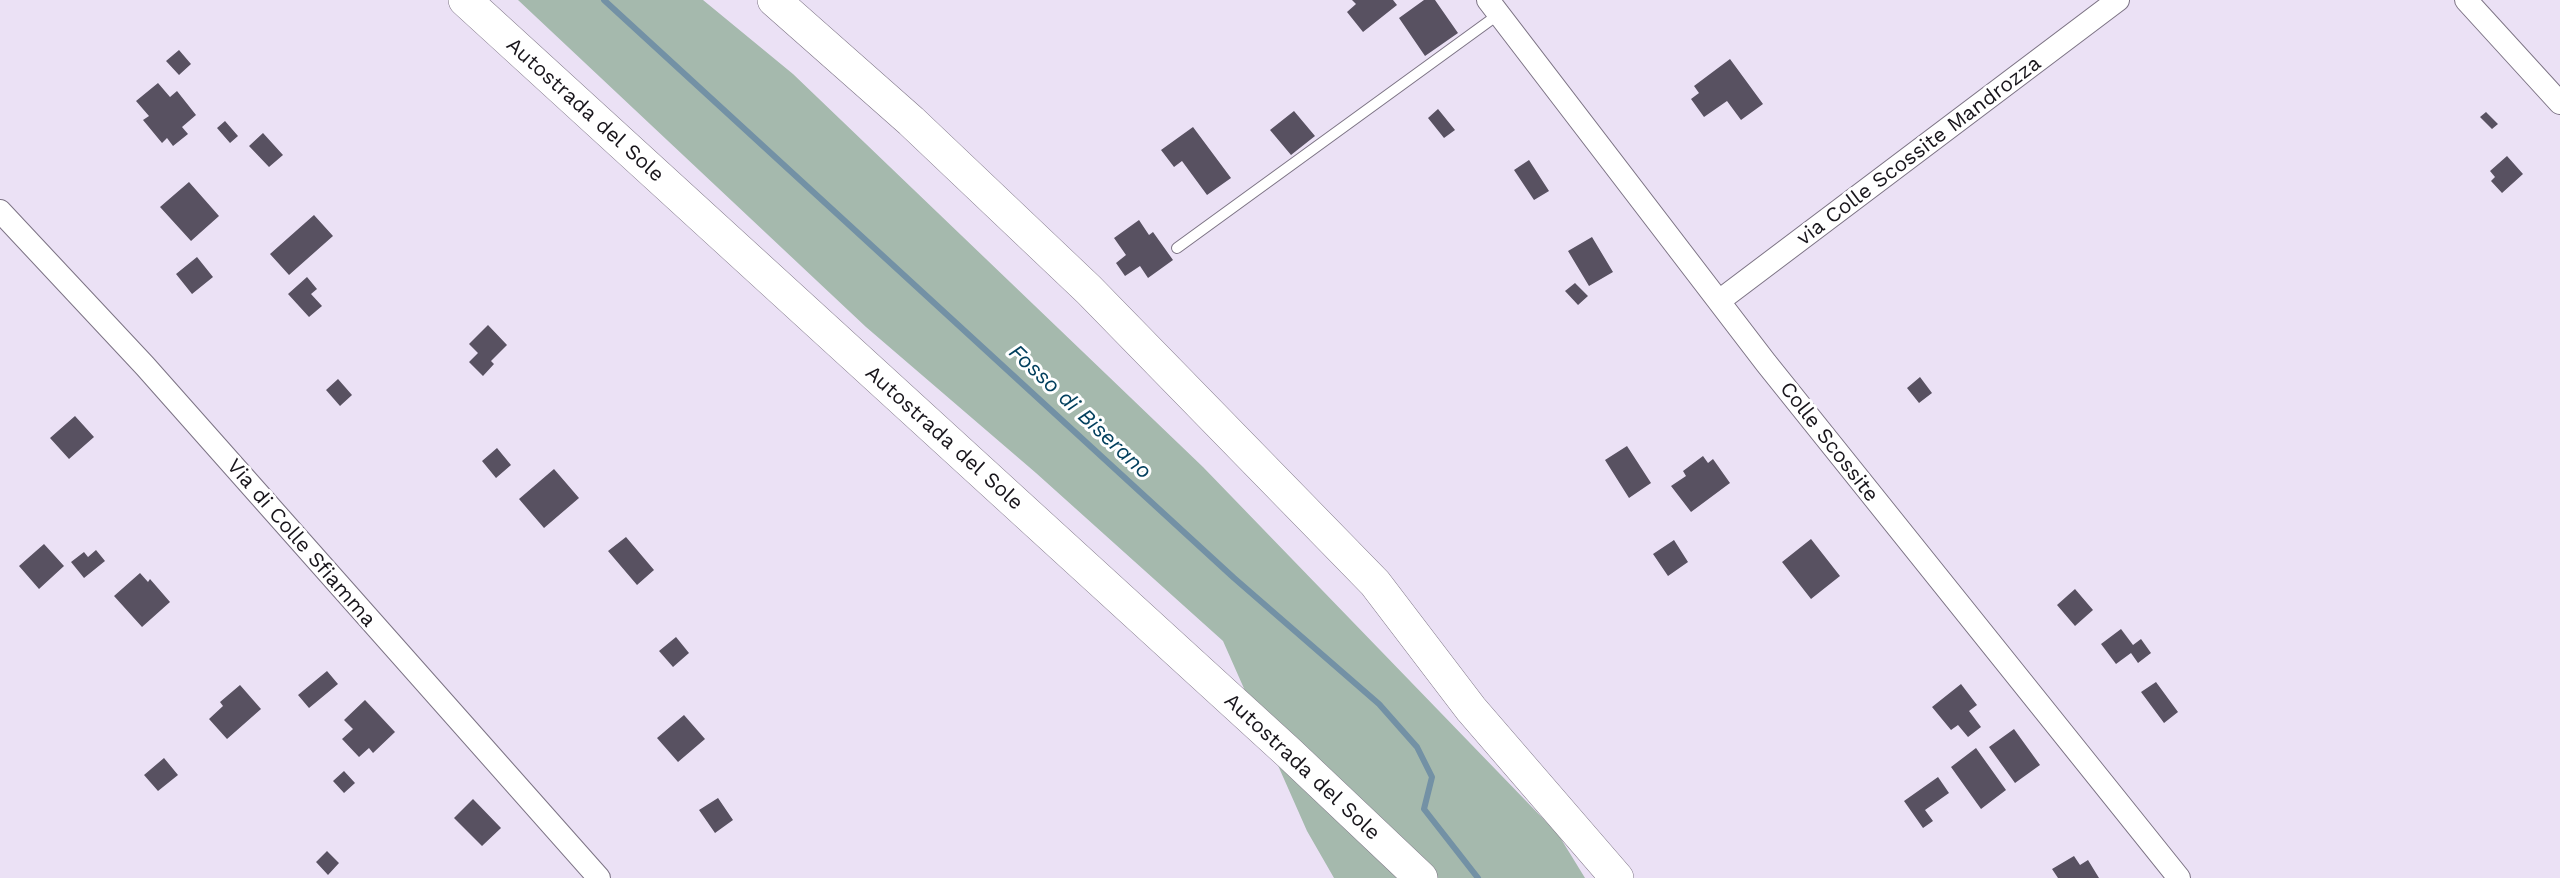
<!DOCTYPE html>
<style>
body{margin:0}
canvas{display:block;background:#ebe1f5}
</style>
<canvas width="2560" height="878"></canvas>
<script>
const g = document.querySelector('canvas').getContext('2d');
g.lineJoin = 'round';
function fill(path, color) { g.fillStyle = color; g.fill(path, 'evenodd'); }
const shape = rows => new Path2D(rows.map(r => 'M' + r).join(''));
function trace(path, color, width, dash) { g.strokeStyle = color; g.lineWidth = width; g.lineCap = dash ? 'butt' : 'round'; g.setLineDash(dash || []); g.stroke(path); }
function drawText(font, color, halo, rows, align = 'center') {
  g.font = font + ' "Work Sans",sans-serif'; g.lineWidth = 6; g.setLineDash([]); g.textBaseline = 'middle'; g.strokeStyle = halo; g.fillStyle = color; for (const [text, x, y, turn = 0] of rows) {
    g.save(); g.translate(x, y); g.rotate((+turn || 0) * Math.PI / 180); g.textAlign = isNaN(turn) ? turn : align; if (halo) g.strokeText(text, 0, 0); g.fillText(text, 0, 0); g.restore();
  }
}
const green = shape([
 [518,0,703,0,793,74,1203,467,1558,834,1585,878,1334,878,1307,831,1223,641,1036,473,866,327]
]);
const stream = shape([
 [604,0,1234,578,1379,704,1417,747,1432,777,1424,809,1478,878]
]);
const building = shape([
 [1352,0,1393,0,1397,5,1363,32,1347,12,1356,4],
 [1424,0,1435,0,1458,33,1425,56,1399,18],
 [179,50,191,64,179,75,166,61],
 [1730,59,1763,104,1741,120,1727,101,1704,117,1691,99,1699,93,1694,86],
 [158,83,170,97,177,91,196,115,182,127,188,134,173,146,167,138,162,143,143,120,149,116,136,101],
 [1438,109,1455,130,1444,138,1428,118],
 [1294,111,1315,136,1291,155,1270,130],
 [2486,112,2498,124,2492,129,2480,117],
 [225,121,238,136,230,143,217,128],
 [1193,127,1231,178,1207,195,1182,161,1174,167,1161,150],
 [263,133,283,155,269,167,249,146],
 [2507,156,2523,174,2502,193,2491,181,2495,177,2490,171],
 [1529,160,1549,191,1534,200,1514,170],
 [189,182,219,216,191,241,160,207],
 [314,215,333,236,289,275,270,254],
 [1139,220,1149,235,1153,232,1173,260,1148,278,1140,266,1125,276,1116,263,1126,255,1114,238],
 [1592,237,1613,272,1589,286,1568,251],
 [197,257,213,277,192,294,176,274],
 [307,277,317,289,311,294,322,306,309,317,288,294],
 [1575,283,1588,296,1578,305,1565,291],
 [488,325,507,345,491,361,494,364,483,376,469,362,478,353,469,344],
 [1920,377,1932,393,1919,403,1907,388],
 [338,379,352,395,340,406,326,390],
 [75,416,94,437,69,459,50,438],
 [1627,446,1651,483,1629,498,1605,460],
 [497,448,511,465,496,478,482,461],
 [1703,456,1708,463,1713,459,1730,483,1691,512,1671,486,1686,476,1683,471],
 [554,469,579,498,544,528,519,499],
 [626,537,654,570,637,585,608,551],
 [1811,539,1840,576,1811,599,1782,562],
 [1674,540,1688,562,1668,576,1653,554],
 [44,544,64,566,39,589,19,566],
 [96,550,105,561,84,578,71,562,84,552,88,557],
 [140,573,148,582,150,579,170,602,142,627,114,596],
 [2075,589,2093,610,2075,626,2057,605],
 [2121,629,2133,645,2141,639,2151,653,2138,663,2131,653,2116,664,2101,644],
 [676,637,689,653,673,667,659,651],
 [327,671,338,684,309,708,298,695],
 [2156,682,2178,712,2164,723,2141,692],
 [1961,684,1977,705,1969,711,1981,727,1968,737,1958,725,1951,730,1932,707],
 [240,685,261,709,227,739,209,719,223,706,220,702],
 [365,700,395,732,373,753,369,748,359,757,342,739,353,729,344,720],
 [684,715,705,739,678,762,657,738],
 [2014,729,2040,765,2015,783,1989,747],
 [1976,748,2006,790,1981,809,1951,767],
 [164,758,178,775,158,791,144,775],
 [344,771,355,783,344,793,333,781],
 [1938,777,1949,793,1925,810,1933,821,1923,828,1904,801],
 [718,798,733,820,715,833,699,810],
 [473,799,501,828,482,846,454,818],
 [327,851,339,863,328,875,316,862],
 [2074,856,2080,865,2088,860,2099,878,2058,878,2052,869]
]);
const service = shape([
 [1177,248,1499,14]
]);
const minor = shape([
 [1488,0,1766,363,2179,878],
 [2466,0,2560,103],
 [0,211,145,366,599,878],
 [1719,301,2118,0]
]);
const motorway = shape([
 [465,0,1289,753,1421,878],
 [774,0,911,121,1089,290,1375,583,1471,709,1617,878]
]);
const streetNames = [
 ["Autostrada del Sole",585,110,42],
 ["via Colle Scossite Mandrozza",1919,151,-37],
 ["Autostrada del Sole",944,438,42],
 ["Colle Scossite",1829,442,52],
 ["Via di Colle Sfiamma",301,543,49],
 ["Autostrada del Sole",1302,767,43]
];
const waterNames = [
 ["Fosso di Biserano",1080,412,43]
];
fill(green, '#a5b9ad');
trace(stream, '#7391a5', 6);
fill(building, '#585161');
trace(service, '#7c7384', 12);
trace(minor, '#7c7384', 24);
trace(motorway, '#7c7384', 34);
trace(service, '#fff', 10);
trace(minor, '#fff', 22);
trace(motorway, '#fff', 33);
drawText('21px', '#18151b', '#fff', streetNames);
drawText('italic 22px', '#03405e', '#fff', waterNames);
</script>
